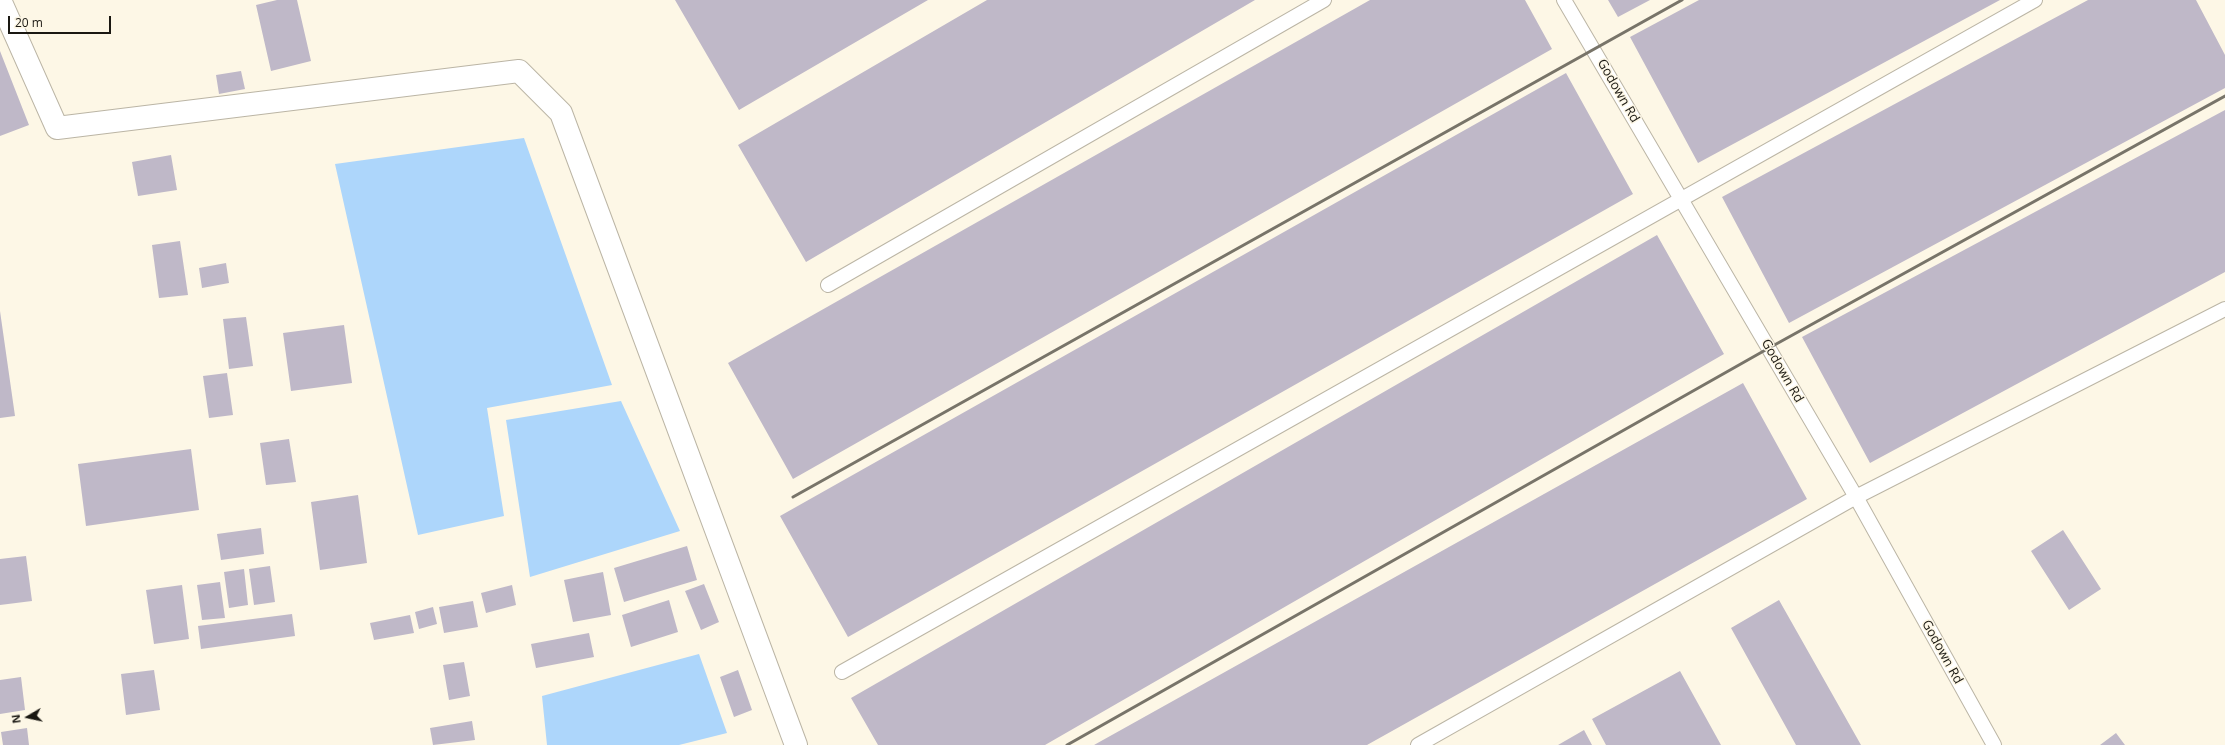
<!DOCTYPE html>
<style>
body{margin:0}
#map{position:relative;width:2225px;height:745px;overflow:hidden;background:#fdf7e6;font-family:"Open Sans",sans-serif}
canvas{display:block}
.north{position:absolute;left:8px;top:697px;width:40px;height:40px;-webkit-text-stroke:3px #fdf7e6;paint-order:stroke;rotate:261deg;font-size:11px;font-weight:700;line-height:16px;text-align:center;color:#1a1812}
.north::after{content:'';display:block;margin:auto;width:14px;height:18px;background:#1a1812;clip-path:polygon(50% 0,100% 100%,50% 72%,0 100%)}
.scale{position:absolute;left:8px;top:16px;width:103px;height:18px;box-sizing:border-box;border:2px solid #1a1812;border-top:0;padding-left:5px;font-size:12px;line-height:14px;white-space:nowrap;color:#1a1812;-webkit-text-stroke:3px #fdf7e6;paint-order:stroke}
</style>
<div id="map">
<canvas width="2225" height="745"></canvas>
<div class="north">N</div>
<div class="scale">20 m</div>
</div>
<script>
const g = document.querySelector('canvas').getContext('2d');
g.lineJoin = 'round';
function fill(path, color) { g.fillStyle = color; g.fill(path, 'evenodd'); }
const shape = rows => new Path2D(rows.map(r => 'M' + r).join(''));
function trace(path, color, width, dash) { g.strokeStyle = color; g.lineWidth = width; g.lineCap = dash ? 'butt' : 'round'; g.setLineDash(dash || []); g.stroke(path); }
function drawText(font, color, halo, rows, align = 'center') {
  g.font = font + ' "Open Sans",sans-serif'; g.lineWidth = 3; g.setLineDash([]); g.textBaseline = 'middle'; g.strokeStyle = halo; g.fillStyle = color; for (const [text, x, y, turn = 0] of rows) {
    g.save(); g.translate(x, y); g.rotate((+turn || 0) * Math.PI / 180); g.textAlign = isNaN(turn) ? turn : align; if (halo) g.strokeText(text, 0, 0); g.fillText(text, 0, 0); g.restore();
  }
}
const water = shape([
 [524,138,612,385,487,408,504,516,418,535,335,164],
 [621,401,680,531,530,577,506,420],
 [699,654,727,733,679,745,547,745,542,696]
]);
const building = shape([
 [277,0,297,0,311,61,271,71,256,5],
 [675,0,928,0,739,110],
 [987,0,1255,0,806,262,738,145],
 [1370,0,1525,0,1552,49,793,479,728,363],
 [1608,0,1650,0,1618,17],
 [1699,0,2000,0,1698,163,1630,37],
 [2088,0,2196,0,2225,55,2225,88,1789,323,1722,197],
 [0,51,29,125,0,136],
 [241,71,245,89,219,94,216,75],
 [1566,73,1633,194,848,637,780,516],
 [2225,110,2225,272,1870,463,1802,337],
 [171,155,177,190,138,196,132,162],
 [1657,235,1724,354,1045,745,878,745,851,698],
 [180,241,188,295,159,298,152,245],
 [226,263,229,283,202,288,199,268],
 [0,311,15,416,0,418],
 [246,317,253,366,229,369,223,319],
 [344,325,352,383,291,391,283,333],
 [227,373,233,415,209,418,203,376],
 [1743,383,1807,499,1367,745,1094,745],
 [289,439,296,482,266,485,260,443],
 [191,449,199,510,86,526,78,464],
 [358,495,367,563,320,570,311,502],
 [261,528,264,554,221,560,217,534],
 [2063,530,2101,589,2069,610,2031,551],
 [687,546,697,580,624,602,614,568],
 [26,556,32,601,0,605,0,559],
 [270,566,275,602,254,605,249,569],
 [244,569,248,605,229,608,224,572],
 [603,572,611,615,573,622,564,580],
 [220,582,225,618,202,620,197,585],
 [704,584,719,622,701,630,685,591],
 [182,585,189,639,154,644,146,590],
 [512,585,516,605,486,613,481,593],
 [669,600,678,632,631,647,622,615],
 [1779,600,1861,745,1796,745,1731,628],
 [473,601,478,627,444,633,439,607],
 [433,607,437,624,419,629,415,612],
 [292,614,295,636,201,649,198,626],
 [410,615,414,633,374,640,370,623],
 [589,633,594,657,536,668,531,644],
 [464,662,470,696,449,700,443,665],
 [154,670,160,710,126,715,121,674],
 [738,670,752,710,734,717,720,677],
 [1680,671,1721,745,1606,745,1592,719],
 [21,677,25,710,0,714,0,680],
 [472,721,475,740,433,745,430,728],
 [27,728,29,745,3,745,1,732],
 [1584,730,1592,745,1558,745],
 [2116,733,2125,745,2100,745]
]);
const service = shape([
 [1564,0,1856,497,1994,745],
 [828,285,1324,0],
 [842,672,2035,0],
 [1418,745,1856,497,2225,309]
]);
const minor = shape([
 [0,0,57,128,519,71,561,113,796,745]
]);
const rail = shape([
 [793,497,1682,0],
 [1067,745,1769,348,2225,96]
]);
const streetNames = [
 ["Godown Rd",1618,91,60],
 ["Godown Rd",1782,371,60],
 ["Godown Rd",1942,652,61]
];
fill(water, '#add6fb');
fill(building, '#bfb8c8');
trace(service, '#bbb5a5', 16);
trace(minor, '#bbb5a5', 24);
trace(service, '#fff', 14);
trace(minor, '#fff', 22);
trace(rail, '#787469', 3);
drawText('13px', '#1a1812', '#fdf7e6', streetNames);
</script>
